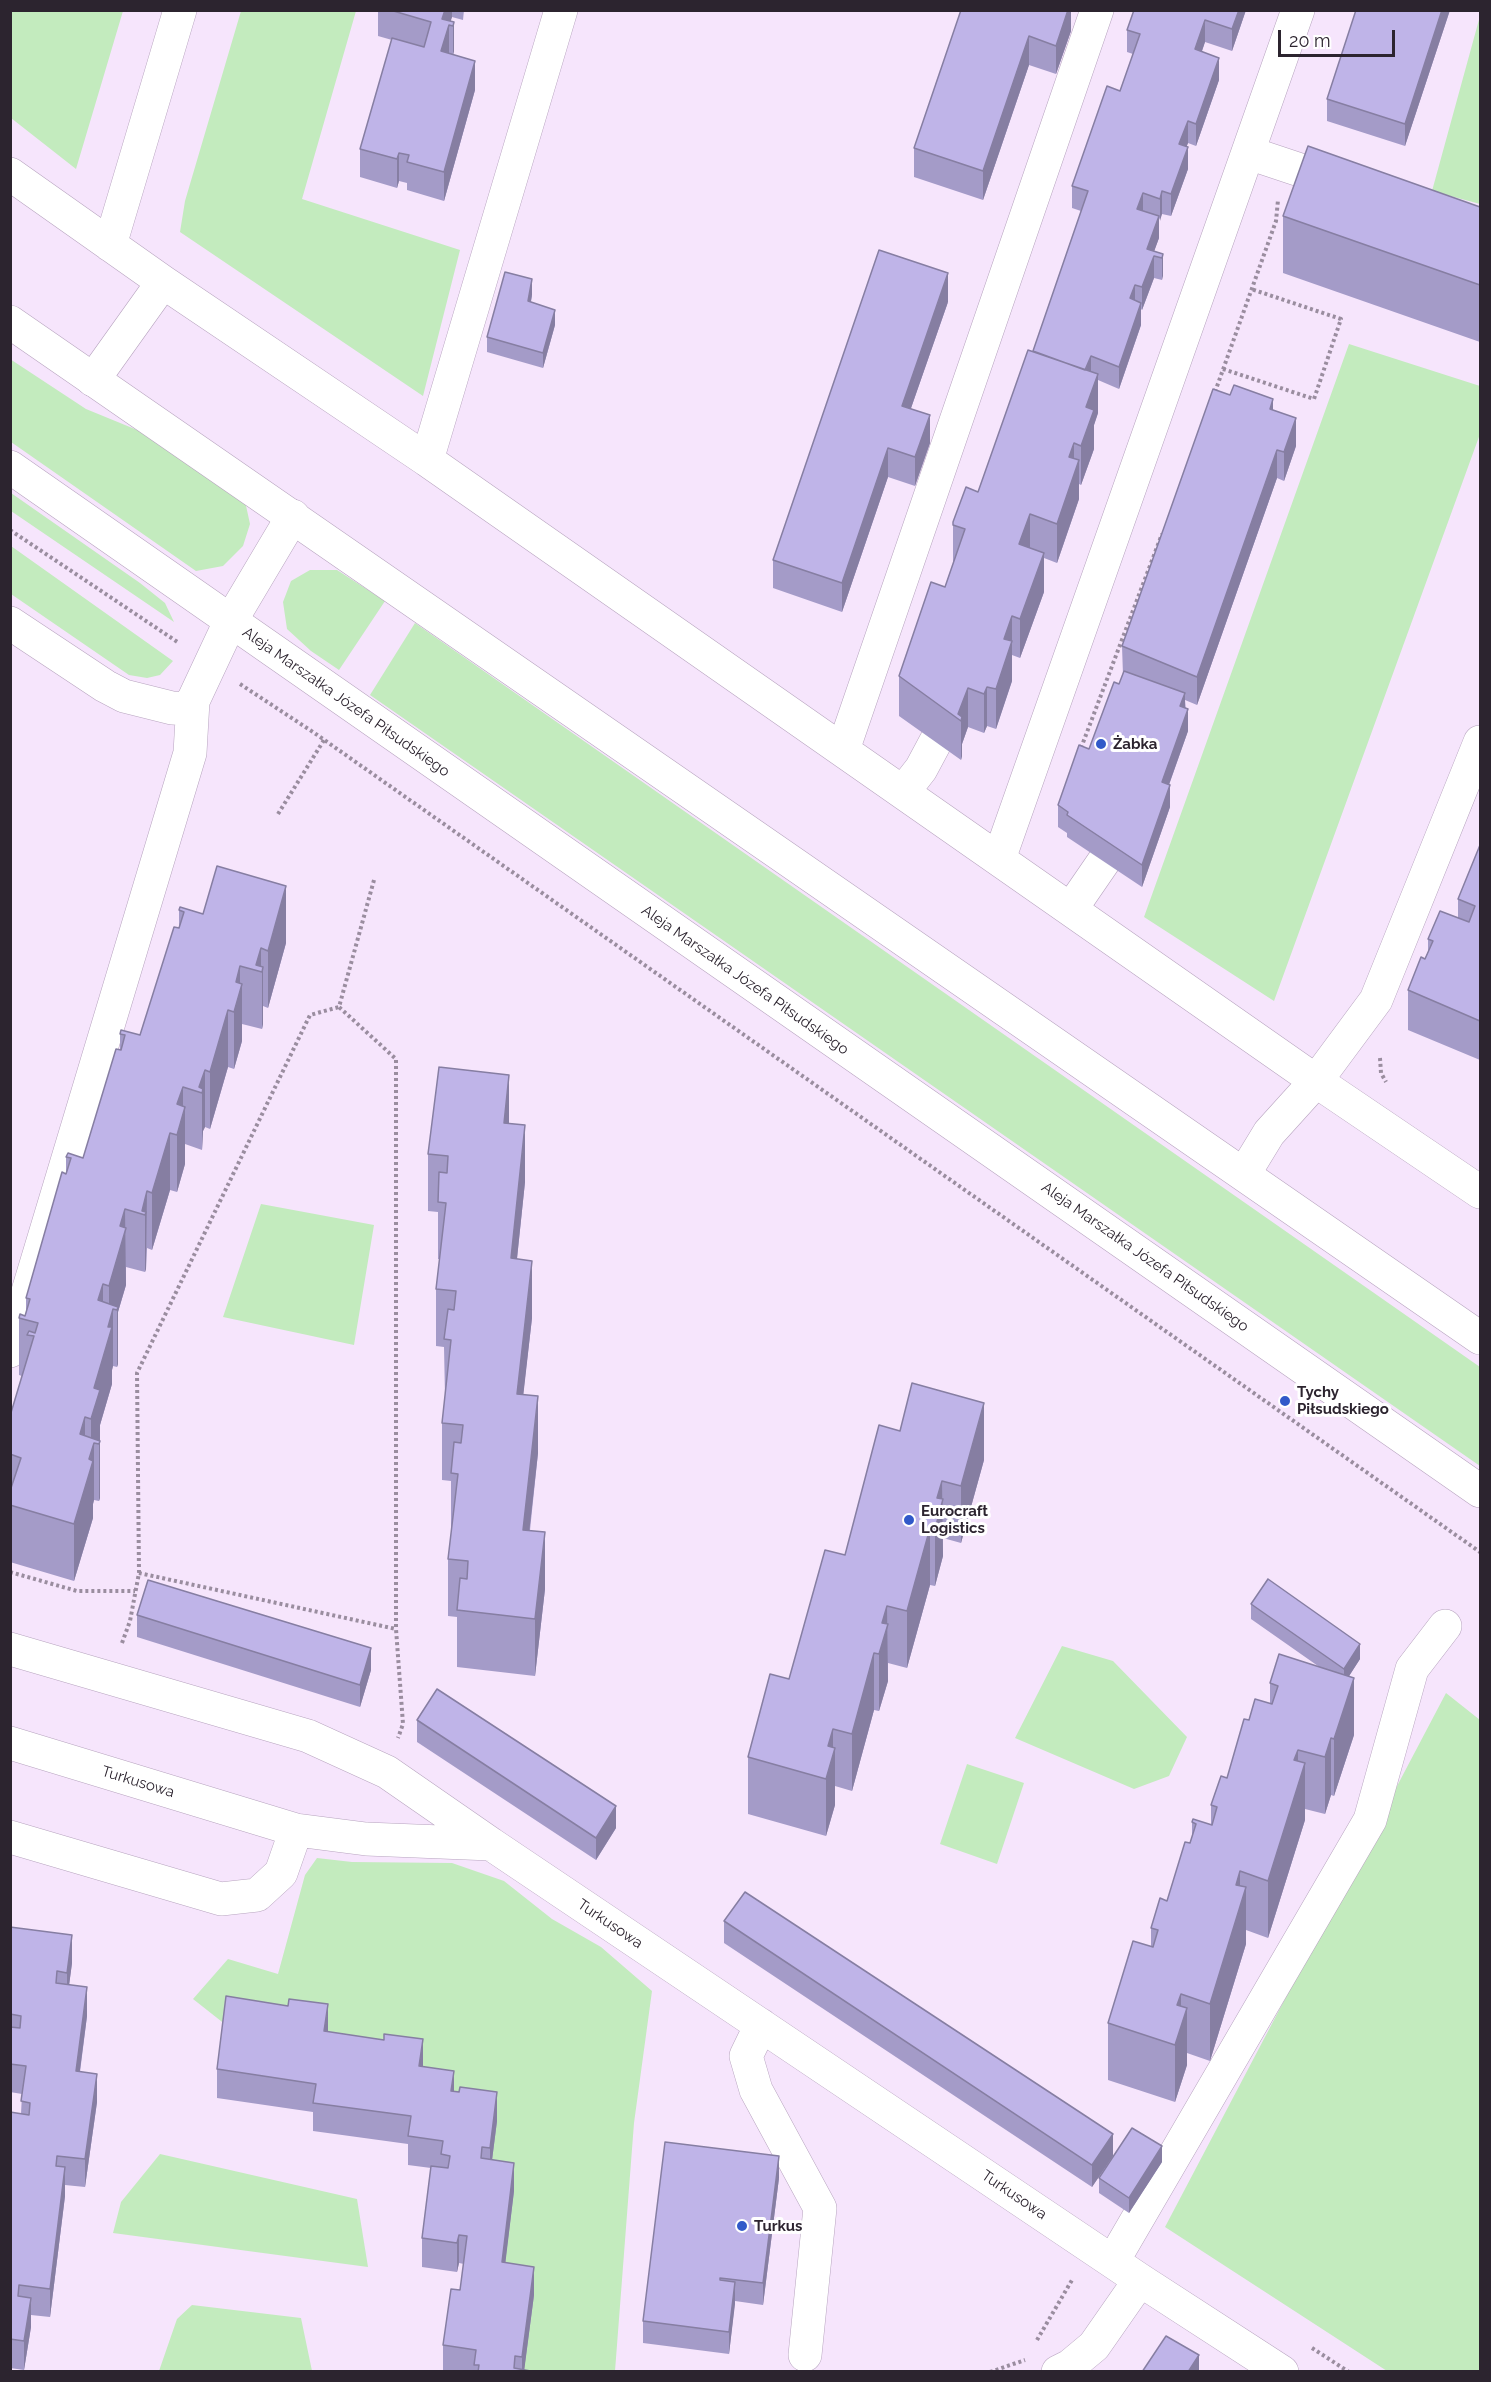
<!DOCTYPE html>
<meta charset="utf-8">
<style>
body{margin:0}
#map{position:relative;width:1491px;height:2382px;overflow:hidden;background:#f6e5fc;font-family:Raleway,sans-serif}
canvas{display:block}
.frame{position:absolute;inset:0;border:12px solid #2c242f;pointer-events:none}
.scale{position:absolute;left:1278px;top:30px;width:117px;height:27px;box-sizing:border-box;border:3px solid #2c242f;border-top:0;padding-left:8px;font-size:18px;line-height:21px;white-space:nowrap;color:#2c242f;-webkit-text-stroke:4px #fff;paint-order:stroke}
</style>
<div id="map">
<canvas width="1491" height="2382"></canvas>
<div class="frame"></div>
<div class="scale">20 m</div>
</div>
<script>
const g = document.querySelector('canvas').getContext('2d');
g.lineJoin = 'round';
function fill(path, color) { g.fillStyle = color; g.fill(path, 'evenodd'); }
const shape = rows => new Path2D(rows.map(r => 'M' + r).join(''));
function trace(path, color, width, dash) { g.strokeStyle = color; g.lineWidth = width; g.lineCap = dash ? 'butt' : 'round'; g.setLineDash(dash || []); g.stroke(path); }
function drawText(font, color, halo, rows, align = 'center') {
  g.font = font + ' Raleway,sans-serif'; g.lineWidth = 6; g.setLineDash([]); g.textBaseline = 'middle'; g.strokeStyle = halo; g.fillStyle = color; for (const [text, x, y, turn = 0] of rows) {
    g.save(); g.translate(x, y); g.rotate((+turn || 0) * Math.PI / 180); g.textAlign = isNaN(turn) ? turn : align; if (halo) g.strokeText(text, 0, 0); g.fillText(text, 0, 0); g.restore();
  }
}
const green = shape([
 [10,11,123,11,76,169,11,118],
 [241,11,356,11,302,199,460,250,423,396,180,232,185,201],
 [1480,16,1480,204,1432,191],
 [1349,344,1480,386,1480,434,1274,1001,1144,917],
 [10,359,86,409,164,441,245,501,250,524,243,546,223,566,196,571,11,442],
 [11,493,140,583,165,603,174,622,11,511],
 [11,546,173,661,160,675,147,678,129,675,11,594],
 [310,570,337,570,385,601,339,670,311,651,287,629,283,602,291,581],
 [415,623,1480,1367,1480,1466,370,695],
 [261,1204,374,1225,354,1345,223,1317],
 [1062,1646,1113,1661,1187,1737,1169,1776,1134,1789,1015,1738],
 [1446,1693,1480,1720,1480,2371,1387,2371,1165,2227],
 [967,1764,1024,1783,997,1864,940,1844],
 [317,1858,352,1862,452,1863,504,1881,552,1919,601,1947,652,1991,634,2123,615,2371,508,2371,452,2140,226,2025,193,1999,228,1959,278,1974,305,1875],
 [160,2154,357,2199,368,2267,113,2233,121,2202],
 [192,2305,301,2318,312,2371,159,2371,177,2319]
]);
const path = shape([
 [1223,369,1314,399,1341,319,1251,289],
 [1215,392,1276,221,1278,200],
 [10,530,179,643],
 [240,684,313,732,1480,1552],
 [1081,748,1162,534],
 [278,814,324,740],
 [374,880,339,1007,396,1059,396,1629,403,1724,398,1738],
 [1380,1058,1381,1073,1386,1082],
 [10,1572,77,1591,135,1591],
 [139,1573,137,1373,310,1015,339,1007],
 [122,1643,130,1621,139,1573,396,1629],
 [1037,2340,1072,2280],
 [1312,2348,1349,2372],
 [990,2372,1025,2360]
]);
const minor = shape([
 [1249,153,1342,184],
 [10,174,163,282,427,460,561,10],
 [110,245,180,10],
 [93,380,163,282],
 [427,460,1316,1081,1376,1000,1480,742],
 [10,623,105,686,124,696,172,708,192,709],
 [843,750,1097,10],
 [903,792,921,769,936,741],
 [999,859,1298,10],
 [1071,909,1104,861],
 [1244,1174,1269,1133,1316,1081,1480,1192],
 [10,1351,190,753,193,701,230,622,293,516],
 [10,1649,308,1736,387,1772,491,1844],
 [10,1743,296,1830,366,1839,491,1844,1140,2280,1282,2372],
 [10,1837,221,1899,257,1895,281,1873,296,1830],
 [761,2025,746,2056,756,2090,820,2208,805,2355],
 [1113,2261,1370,1820,1412,1669,1445,1626],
 [1058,2372,1070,2366,1094,2346,1140,2280]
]);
const major = shape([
 [10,322,1480,1338],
 [10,467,1480,1491]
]);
const wall = shape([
 [378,10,464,10,463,20,452,17,450,21,454,22,454,51,453,55,475,90,444,201,407,190,407,183,399,181,397,188,360,177,360,149,392,40,378,36],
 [961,10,1071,10,1071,31,1056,74,1029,65,983,200,914,177,914,148],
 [1134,10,1246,10,1232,51,1205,42,1202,51,1219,80,1196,146,1188,143,1186,147,1188,169,1171,216,1162,214,1159,220,1159,238,1154,251,1163,254,1162,280,1154,278,1142,310,1141,309,1141,325,1119,389,1098,380,1098,413,1094,425,1094,449,1081,485,1079,484,1079,499,1057,563,1044,558,1044,592,1020,658,1012,655,1012,681,996,729,987,726,984,733,968,727,962,744,962,756,961,760,899,716,899,676,945,587,953,564,953,525,978,492,1033,351,1081,211,1072,208,1072,186,1120,91,1133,54,1127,52,1127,30],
 [1450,10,1405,146,1327,121,1327,99],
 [1480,207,1480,342,1283,273,1283,216],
 [532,295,531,302,555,325,543,368,487,352,487,337],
 [948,302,911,408,930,443,915,486,888,477,842,612,773,588,773,560],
 [1273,411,1296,446,1284,481,1277,478,1197,705,1185,700,1188,731,1169,785,1170,807,1142,887,1067,837,1067,833,1058,827,1058,805,1089,749,1119,684,1123,675,1122,646],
 [1480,845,1480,1060,1408,1030,1408,990,1428,952,1428,939,1458,918,1458,899],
 [179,910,286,943,268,1008,263,1006,263,1024,262,1029,242,1024,242,1041,234,1069,228,1067,210,1129,205,1127,203,1131,202,1150,185,1144,185,1164,177,1192,170,1190,152,1250,147,1248,146,1269,145,1272,126,1267,126,1285,118,1312,118,1364,117,1367,113,1366,112,1370,112,1384,100,1425,100,1498,99,1501,94,1500,93,1504,93,1518,74,1581,10,1562,10,1416,22,1376,19,1375,19,1318,25,1316,26,1315,26,1298,66,1174,66,1157,83,1158,120,1050,120,1034,140,1035,179,928],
 [509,1124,525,1182,517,1259,532,1318,523,1395,538,1453,530,1530,545,1589,535,1676,457,1667,457,1617,448,1616,448,1559,452,1530,451,1530,451,1481,442,1480,442,1423,445,1396,444,1347,436,1346,436,1289,440,1259,438,1259,438,1212,428,1211,428,1154],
 [879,1425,984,1460,961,1543,943,1538,943,1556,935,1586,930,1585,907,1668,888,1663,888,1681,879,1711,874,1710,852,1791,835,1786,835,1805,826,1836,748,1814,748,1757,789,1679,845,1555],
 [1251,1604,1360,1659,1349,1676,1354,1735,1334,1796,1331,1795,1325,1814,1305,1809,1305,1820,1268,1938,1246,1930,1246,1944,1210,2061,1187,2053,1187,2065,1175,2102,1108,2080,1108,2023,1151,1946,1151,1928,1167,1901,1190,1843,1192,1837,1192,1822,1211,1825,1211,1805,1270,1704,1270,1683,1318,1666,1251,1619],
 [137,1615,371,1670,360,1707,137,1637],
 [417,1720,616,1828,596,1860,417,1742],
 [724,1921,1113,2156,1092,2187,724,1943],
 [10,1927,72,1963,69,1985,87,2016,80,2072,97,2102,85,2187,65,2185,65,2196,50,2317,31,2315,31,2327,24,2370,10,2368,10,2112,21,2114,22,2094,10,2092],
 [328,2032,423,2067,454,2091,497,2121,492,2160,514,2191,505,2263,534,2295,524,2370,536,2372,443,2372,443,2345,460,2290,464,2264,459,2263,457,2272,422,2267,422,2238,431,2168,408,2165,408,2144,313,2131,313,2112,217,2098,217,2069],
 [1162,2162,1129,2213,1099,2193,1099,2178],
 [779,2178,763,2305,735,2301,729,2354,643,2343,643,2321]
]);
const shadedWall = shape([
 [445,10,452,10,452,17,449,27,449,54,441,51,442,19],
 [1068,10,1071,10,1071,31,1056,74,1056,46],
 [1239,10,1246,10,1232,51,1232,29],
 [1442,10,1450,10,1405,146,1405,124],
 [1205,20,1205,42,1195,71,1195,49],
 [454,22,454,51,453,55,453,26],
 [1029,36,1029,65,983,200,983,171],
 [1219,58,1219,80,1196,146,1196,124],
 [475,61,475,90,444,201,444,172],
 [1188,121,1188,143,1179,166,1179,144],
 [1188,147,1188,169,1171,216,1171,194],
 [399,153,399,181,397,188,397,159],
 [1162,191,1162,214,1160,221,1160,199],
 [1143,193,1143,215,1137,209],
 [1159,216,1159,238,1147,271,1147,249],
 [1163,254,1163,276,1162,280,1162,258],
 [1154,256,1154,278,1142,310,1142,287],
 [948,273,948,302,902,434,902,406],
 [532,279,532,295,528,316,528,301],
 [1135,285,1135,307,1130,298],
 [1141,303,1141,325,1119,389,1119,367],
 [555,310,555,325,543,368,543,353],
 [1091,356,1091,378,1084,374],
 [1098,374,1098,413,1094,425,1094,449,1081,485,1081,446,1086,407],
 [1273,399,1273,428,1270,409],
 [930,415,930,443,915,486,915,457],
 [1296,418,1296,446,1284,481,1284,452],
 [1074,443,1074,474,1079,460,1079,499,1057,563,1057,524,1069,457],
 [888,448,888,477,842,612,842,583],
 [1277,450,1277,478,1197,705,1197,677],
 [1030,514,1030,553,1019,544],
 [1044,553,1044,592,1020,658,1020,619],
 [1012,616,1012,681,996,729,996,689,1004,639],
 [987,687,987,726,984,733,984,694],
 [968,688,968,727,962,744,962,756,961,760,961,721,958,714],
 [1185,693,1185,716,1180,706],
 [1188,709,1188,731,1162,804,1162,782],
 [1170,785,1170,807,1142,887,1142,865],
 [286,886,286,943,268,1008,268,951],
 [261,948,261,972,256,965],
 [240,966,240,990,242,984,242,1041,234,1069,234,1012,236,982],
 [263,967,263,1024,262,1029,262,972],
 [228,1010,228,1067,210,1129,210,1072],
 [205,1070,205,1127,203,1131,202,1150,202,1093,199,1087],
 [509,1075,509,1132,504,1123],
 [183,1087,183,1111,185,1107,185,1164,177,1192,177,1104],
 [525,1125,525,1182,511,1315,511,1258],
 [170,1133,170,1190,152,1250,152,1193],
 [147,1191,146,1269,145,1272,145,1215,142,1211],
 [125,1209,126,1285,118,1312,118,1364,117,1367,117,1310,113,1309,113,1366,112,1370,112,1384,100,1425,100,1498,99,1501,99,1444,94,1443,94,1500,93,1504,93,1518,74,1581,74,1524,91,1454,91,1419,94,1388,109,1323,109,1286,120,1226],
 [532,1261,532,1318,517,1451,517,1394],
 [103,1284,103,1341,98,1300],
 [538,1396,538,1453,523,1587,523,1530],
 [984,1403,984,1460,961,1543,961,1486],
 [85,1417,85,1474,80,1434],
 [942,1481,943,1556,935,1586,935,1529,937,1498],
 [930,1528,930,1585,907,1668,907,1611],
 [545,1532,545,1589,535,1676,535,1619],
 [887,1606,888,1681,879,1711,879,1654,882,1623],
 [1360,1644,1360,1659,1344,1684,1344,1669],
 [371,1648,371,1670,360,1707,360,1685],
 [874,1653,874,1710,852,1791,852,1734],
 [1354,1678,1354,1735,1334,1796,1334,1739],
 [833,1729,833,1755,835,1748,835,1805,826,1836,826,1779,828,1746],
 [1331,1738,1331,1795,1325,1814,1325,1757],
 [1298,1750,1298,1785,1305,1763,1305,1820,1268,1938,1268,1881,1294,1760],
 [616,1806,616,1828,596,1860,596,1838],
 [1240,1871,1240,1907,1246,1887,1246,1944,1210,2061,1210,2004,1236,1885],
 [72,1935,72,1963,67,2001,67,1973],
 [87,1987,87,2016,76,2100,76,2071],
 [1181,1994,1181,2026,1187,2008,1187,2065,1175,2102,1175,2045,1177,2005],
 [328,2004,328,2032,324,2031],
 [423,2039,423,2067,419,2066],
 [454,2071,454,2099,451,2091],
 [97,2074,97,2102,85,2187,85,2159],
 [497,2092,497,2121,490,2176,490,2148],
 [1113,2134,1113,2156,1092,2187,1092,2165],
 [1162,2146,1162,2162,1129,2213,1129,2198],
 [779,2156,779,2178,763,2305,763,2283],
 [514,2163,514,2191,502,2291,502,2262],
 [65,2167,65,2196,50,2317,50,2289],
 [459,2235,459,2263,457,2272,457,2243],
 [534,2267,534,2295,524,2372,522,2372,522,2357],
 [735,2282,735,2304,729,2354,729,2332],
 [31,2298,31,2327,24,2370,24,2341],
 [1199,2355,1199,2370,1198,2372,1188,2372]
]);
const building = shape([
 [390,10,445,10,442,19,454,22,453,26,449,25,441,51,475,61,444,172,407,162,409,155,399,153,397,159,360,149,392,38,424,47,431,22,390,10],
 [961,10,1068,10,1056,46,1029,36,983,171,914,148,961,10],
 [1134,10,1239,10,1232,29,1205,20,1195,49,1219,58,1196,124,1188,121,1179,144,1188,147,1171,194,1162,191,1160,199,1143,193,1137,209,1159,216,1147,249,1163,254,1162,258,1154,256,1142,287,1135,285,1130,298,1141,303,1119,367,1091,356,1085,370,1033,351,1088,191,1072,186,1107,86,1120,91,1140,34,1127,30,1134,10],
 [1356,10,1442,10,1405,124,1327,99,1356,10],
 [1308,146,1480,207,1480,285,1283,216,1308,146],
 [879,250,948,273,902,406,930,415,915,457,888,448,842,583,773,560,879,250],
 [505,272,532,279,528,301,555,310,543,353,487,337,505,272],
 [1028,350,1098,374,1086,407,1094,410,1081,446,1074,443,1069,457,1079,460,1057,524,1030,514,1019,544,1044,553,1020,619,1012,616,1004,639,1012,641,996,689,987,687,984,694,968,688,958,714,962,717,961,721,899,676,931,582,945,587,965,529,953,525,953,522,966,487,978,492,1028,350],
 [1234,385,1273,399,1270,409,1296,418,1284,452,1277,450,1197,677,1122,646,1213,389,1230,395,1234,385],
 [1124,671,1185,693,1180,706,1188,709,1162,782,1170,785,1142,865,1067,815,1068,812,1058,805,1079,745,1089,749,1114,682,1119,684,1124,671],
 [1480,845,1480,1021,1408,990,1421,957,1425,959,1433,941,1428,939,1440,911,1469,922,1475,906,1458,899,1480,845],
 [217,866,286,886,268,951,261,948,256,965,263,967,262,972,240,966,236,982,242,984,234,1012,228,1010,210,1072,205,1070,199,1087,203,1089,202,1093,183,1087,177,1104,185,1107,177,1135,170,1133,152,1193,147,1191,142,1211,146,1212,145,1215,125,1209,120,1226,126,1228,109,1286,103,1284,98,1300,118,1307,117,1310,113,1309,108,1327,112,1327,94,1388,100,1390,91,1419,85,1417,80,1434,100,1441,99,1444,94,1443,89,1459,93,1461,74,1524,10,1505,10,1491,21,1458,10,1454,10,1416,34,1336,27,1335,29,1331,35,1333,38,1323,19,1318,20,1314,25,1316,30,1299,26,1298,62,1172,66,1174,71,1158,66,1157,68,1153,83,1158,116,1049,121,1050,125,1035,120,1034,121,1030,140,1035,174,927,179,928,184,912,179,910,180,907,203,914,217,866],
 [439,1067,509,1075,504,1123,525,1125,511,1258,532,1261,517,1394,538,1396,523,1530,545,1532,535,1619,457,1610,460,1578,467,1579,468,1561,448,1559,458,1474,451,1473,454,1442,461,1443,463,1425,442,1423,451,1340,444,1339,448,1309,454,1310,456,1291,436,1289,446,1203,438,1202,439,1172,447,1173,448,1156,428,1154,439,1067],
 [912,1383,984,1403,961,1486,942,1481,937,1498,943,1499,935,1529,930,1528,907,1611,887,1606,882,1623,888,1624,879,1654,874,1653,852,1734,833,1729,828,1746,835,1748,826,1779,748,1757,770,1674,789,1679,825,1550,845,1555,879,1425,900,1431,912,1383],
 [1268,1579,1360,1644,1344,1669,1251,1604,1268,1579],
 [148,1580,371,1648,360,1685,137,1615,148,1580],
 [1279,1654,1354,1678,1334,1739,1331,1738,1325,1757,1298,1750,1294,1760,1305,1763,1268,1881,1240,1871,1236,1885,1246,1887,1210,2004,1181,1994,1177,2005,1187,2008,1175,2045,1108,2023,1133,1941,1153,1947,1158,1930,1151,1928,1160,1898,1167,1901,1185,1842,1190,1843,1196,1824,1192,1822,1193,1819,1212,1825,1217,1807,1211,1805,1221,1776,1227,1778,1244,1719,1249,1720,1255,1699,1272,1704,1278,1686,1270,1683,1279,1654],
 [437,1689,616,1806,596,1838,417,1720,437,1689],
 [745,1892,1113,2134,1092,2165,724,1921,745,1892],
 [10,1927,72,1935,67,1973,57,1971,56,1983,87,1987,76,2071,97,2074,85,2159,57,2156,56,2166,65,2167,50,2289,19,2285,18,2296,31,2298,24,2341,10,2339,10,2112,29,2115,30,2103,21,2101,26,2066,10,2064,10,2027,20,2028,21,2016,10,2014,10,1927],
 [226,1996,288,2006,289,1999,328,2004,324,2031,384,2040,384,2034,423,2039,419,2066,454,2071,451,2091,459,2092,460,2087,497,2092,490,2148,482,2147,481,2158,514,2163,502,2262,534,2267,522,2357,515,2356,514,2368,536,2372,478,2372,479,2365,474,2365,476,2350,443,2345,451,2289,460,2290,467,2236,459,2235,457,2243,422,2238,431,2166,448,2168,450,2156,441,2154,443,2141,408,2136,411,2116,313,2103,316,2084,217,2069,226,1996],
 [1132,2128,1162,2146,1129,2198,1099,2178,1132,2128],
 [665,2142,779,2156,763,2283,720,2278,720,2280,735,2282,729,2332,643,2321,665,2142],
 [1166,2336,1199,2355,1188,2372,1142,2372,1166,2336]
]);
const markers = [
 [1101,744,6,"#3159c9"],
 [1285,1401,6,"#3159c9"],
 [909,1520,6,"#3159c9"],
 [742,2226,6,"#3159c9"]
];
const streetNames = [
 ["Aleja Marszałka Józefa Piłsudskiego",346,702,35],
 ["Aleja Marszałka Józefa Piłsudskiego",745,980,35],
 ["Aleja Marszałka Józefa Piłsudskiego",1145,1257,35],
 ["Turkusowa",138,1782,17],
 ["Turkusowa",610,1924,34],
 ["Turkusowa",1014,2195,34]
];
const poiNames = [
 ["Żabka",1113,744],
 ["Tychy",1297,1392],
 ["Piłsudskiego",1297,1409],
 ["Eurocraft",921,1511],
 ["Logistics",921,1528],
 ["Turkus",754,2226]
];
fill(green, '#c3ebbe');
trace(minor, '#b7a4bf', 34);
trace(major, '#b7a4bf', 34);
trace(path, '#9a8d9f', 4, [3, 3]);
trace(minor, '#fff', 33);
trace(major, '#fff', 33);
fill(wall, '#a49bc8');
fill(shadedWall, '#867ea2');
fill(building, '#bfb4e8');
trace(building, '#867ea2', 1.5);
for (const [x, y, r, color] of markers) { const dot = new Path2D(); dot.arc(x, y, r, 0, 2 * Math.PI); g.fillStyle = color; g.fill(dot); trace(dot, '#fff', 2); }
drawText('15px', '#2c242f', '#fff', streetNames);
drawText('bold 15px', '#2c242f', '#fff', poiNames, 'left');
</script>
